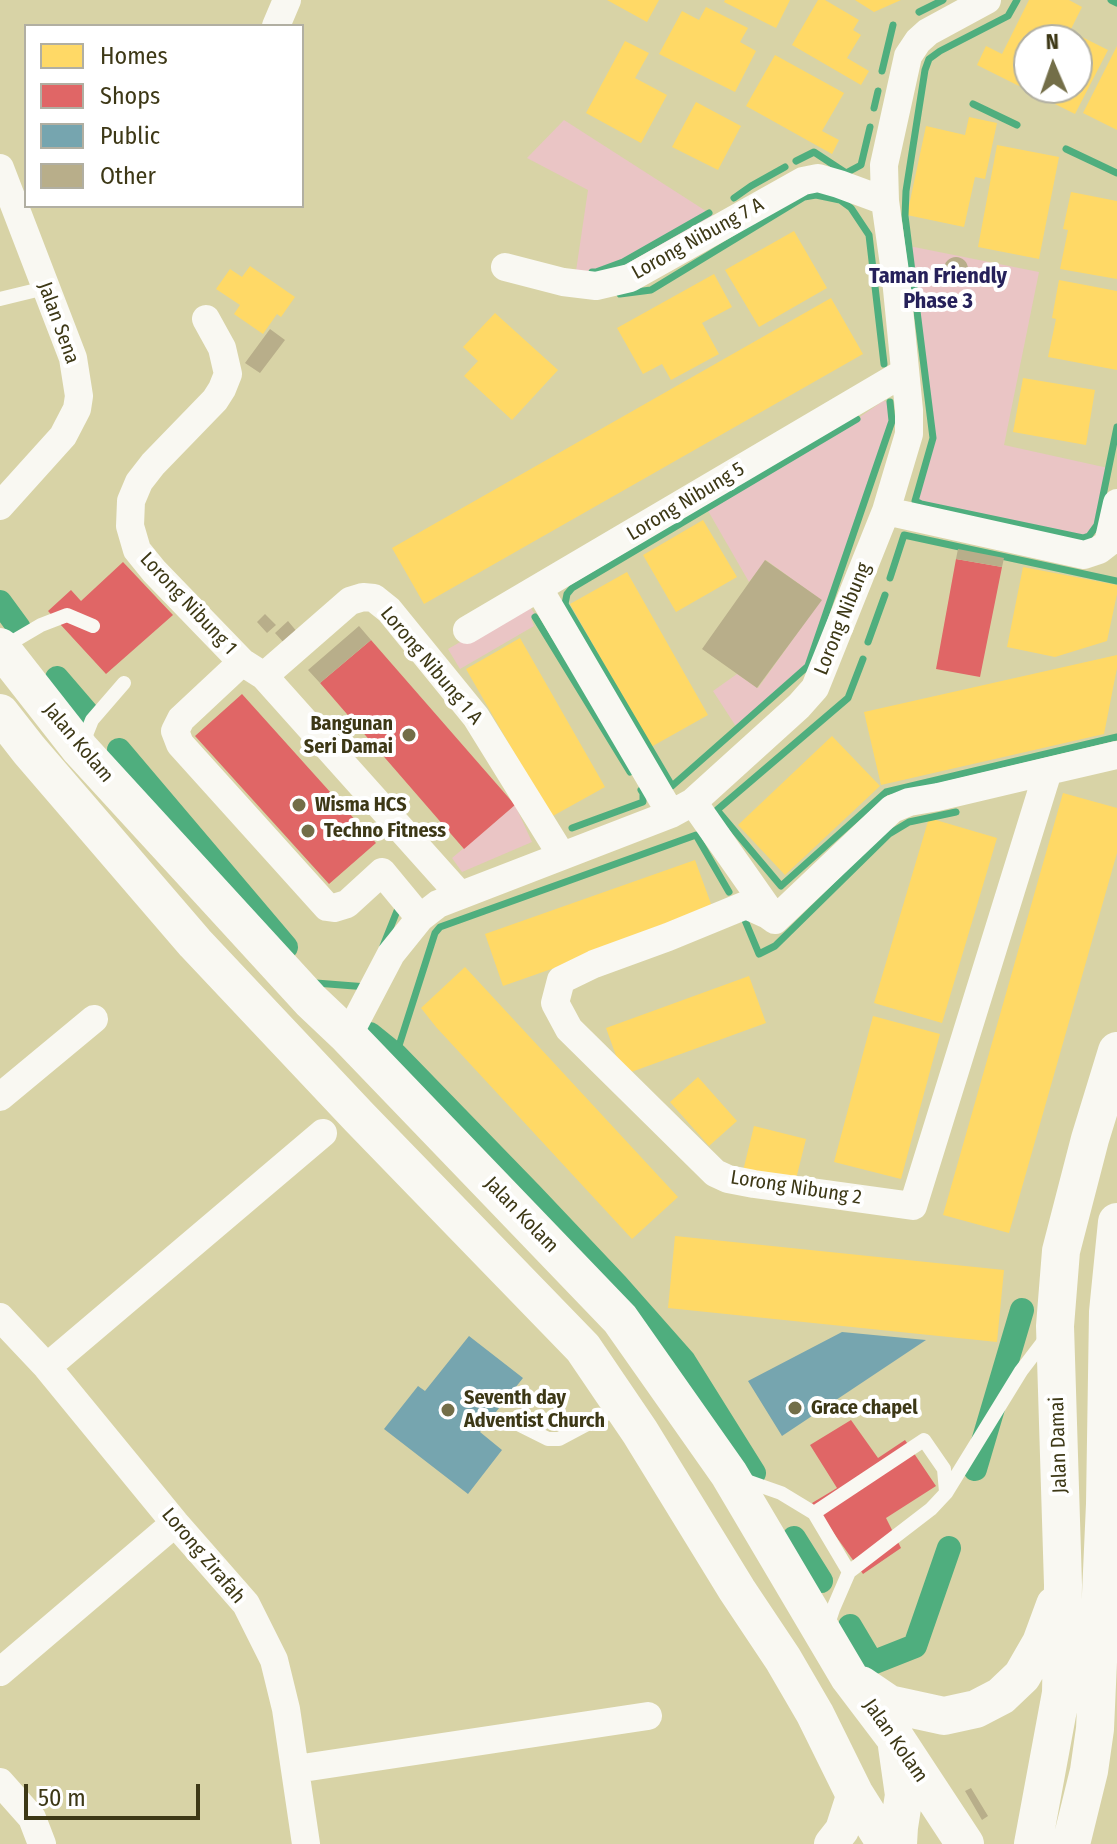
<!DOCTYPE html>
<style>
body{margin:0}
#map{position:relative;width:1117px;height:1844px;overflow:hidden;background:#d8d3a6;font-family:"Fira Sans Condensed",sans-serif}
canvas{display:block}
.legend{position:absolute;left:24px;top:24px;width:280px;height:184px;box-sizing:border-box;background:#fff;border:2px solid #b1afa2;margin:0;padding:10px 14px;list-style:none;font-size:24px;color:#3d3816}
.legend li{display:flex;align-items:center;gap:16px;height:40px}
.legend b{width:40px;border:2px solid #b1afa2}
.north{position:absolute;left:1013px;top:24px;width:80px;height:80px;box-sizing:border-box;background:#fff;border:2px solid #b1afa2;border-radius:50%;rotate:358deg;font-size:22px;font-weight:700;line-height:32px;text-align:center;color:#3d3816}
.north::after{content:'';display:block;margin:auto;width:28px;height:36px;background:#736e48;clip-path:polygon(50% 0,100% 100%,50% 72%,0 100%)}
.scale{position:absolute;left:24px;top:1784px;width:176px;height:36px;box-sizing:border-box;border:4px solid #3d3816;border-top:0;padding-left:10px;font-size:24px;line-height:28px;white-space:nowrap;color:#3d3816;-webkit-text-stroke:6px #fff;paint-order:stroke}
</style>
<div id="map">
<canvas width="1117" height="1844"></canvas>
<ul class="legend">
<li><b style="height:22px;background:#ffd966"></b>Homes</li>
<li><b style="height:22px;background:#e06666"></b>Shops</li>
<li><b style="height:22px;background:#76a5af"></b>Public</li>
<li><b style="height:22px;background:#b8ae8a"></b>Other</li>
</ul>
<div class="north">N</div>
<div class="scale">50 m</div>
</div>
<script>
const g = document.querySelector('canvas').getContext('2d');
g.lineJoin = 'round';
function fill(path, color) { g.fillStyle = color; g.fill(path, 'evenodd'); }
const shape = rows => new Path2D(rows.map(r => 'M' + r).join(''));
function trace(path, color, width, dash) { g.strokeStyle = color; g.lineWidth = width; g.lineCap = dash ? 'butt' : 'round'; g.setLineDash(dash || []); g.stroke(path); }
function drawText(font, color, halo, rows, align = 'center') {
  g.font = font + ' "Fira Sans Condensed",sans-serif'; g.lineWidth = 8; g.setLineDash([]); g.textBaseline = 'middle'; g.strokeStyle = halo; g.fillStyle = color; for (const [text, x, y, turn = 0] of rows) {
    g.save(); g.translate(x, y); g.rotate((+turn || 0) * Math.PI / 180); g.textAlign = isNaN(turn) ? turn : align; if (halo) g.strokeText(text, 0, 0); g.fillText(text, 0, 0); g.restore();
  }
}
const green = shape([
 [564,120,709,213,718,218,628,272,596,279,576,271,588,190,527,158],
 [909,246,1039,272,1004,445,1108,468,1097,525,1089,536,1083,538,921,504,915,501,933,438],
 [883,401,890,402,892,421,808,666,737,728,713,691,737,674,758,688,821,600,766,560,749,582,707,509,857,419],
 [525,605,530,607,536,616,531,619,534,626,460,669,448,649],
 [515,805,532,842,462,872,452,858]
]);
const homes = shape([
 [607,0,659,0,647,22],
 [725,0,790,0,776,28,724,2],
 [818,0,825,0,859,20,853,30,861,35,847,58,869,71,861,85,792,45],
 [855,0,901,0,874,12],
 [1029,0,1069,0,1082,7,1070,31,1108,50,1075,114,977,65,986,46,1002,54],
 [1029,40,1077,40,1077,88,1029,88],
 [706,7,748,28,740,42,756,51,735,92,659,54,682,11,699,20],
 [625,41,649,53,635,78,667,95,641,143,586,113],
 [1117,46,1117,130,1083,113],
 [775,55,844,93,822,131,839,140,832,154,746,106],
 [696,102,741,126,718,170,672,147],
 [969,117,997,123,985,179,975,177,964,227,907,215,926,126,965,135],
 [997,145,1059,157,1039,259,978,247],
 [1071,192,1117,201,1117,279,1060,269,1068,230,1063,229],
 [794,231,827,288,759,327,725,270],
 [250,266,295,297,281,317,277,314,263,334,234,314,240,305,216,289,230,269,242,277],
 [714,274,732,307,702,323,719,354,671,380,662,364,643,374,617,328],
 [1059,280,1117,291,1117,370,1048,357,1056,319,1052,318],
 [831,298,863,354,424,604,392,548],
 [495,313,558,370,512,420,464,376,478,361,463,347],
 [1023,378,1095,390,1086,445,1013,432],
 [703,520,737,577,676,612,643,555],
 [1023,567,1117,585,1117,594,1107,641,1055,657,1007,647],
 [627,572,708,715,651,747,570,604],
 [520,638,605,787,551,817,466,669],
 [1117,655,1117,668,1104,734,881,785,864,712],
 [832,736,880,786,785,875,738,825],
 [1063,793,1117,808,1117,853,1009,1233,943,1215],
 [929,818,997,838,942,1023,874,1003],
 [695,860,714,912,503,986,485,934],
 [465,967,678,1197,632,1239,436,1027,421,1008],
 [749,976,766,1023,623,1075,606,1028],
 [873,1016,940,1034,901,1179,834,1162],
 [698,1077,737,1121,709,1146,670,1102],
 [754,1126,806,1139,795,1183,743,1171],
 [675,1236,1004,1270,997,1342,668,1308]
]);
const shops = shape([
 [956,559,1002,567,980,677,936,669],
 [123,562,173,615,106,674,48,611,71,590,81,601],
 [371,640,515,805,464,849,320,683],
 [242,694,376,843,329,884,195,736],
 [851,1420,878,1458,905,1440,936,1486,886,1518,901,1548,863,1574,812,1503,837,1488,810,1445]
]);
const public = shape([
 [842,1332,926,1340,782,1436,748,1381],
 [469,1336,523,1378,480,1432,502,1450,468,1494,384,1429,418,1386,425,1391]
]);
const stream = shape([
 [1017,0,1008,16,940,51,929,59,925,70,906,191,905,216,933,438,915,501,921,504,1083,538,1089,536,1097,525,1117,427],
 [1111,0,1117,3],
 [919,12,943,0],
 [882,71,893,25],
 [973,104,1017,125],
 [874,108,878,91],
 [1066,149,1117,173],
 [796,161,814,152,846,173,861,165,870,127],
 [734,198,751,186,785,167],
 [592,272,596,272,623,262,709,213],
 [620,294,651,290,804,197,816,195,840,200,851,208,869,235,884,364],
 [857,419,572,588,567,594,565,604,672,786,808,666,892,421,890,402],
 [890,578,904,535,1117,581],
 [535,617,630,772],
 [868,642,885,595],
 [863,659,848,698,717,810,781,886,886,792,1117,737],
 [572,828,643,802,643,793,641,790],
 [744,918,759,954,775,946,889,834,909,822,956,812],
 [383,946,397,911],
 [316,983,367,987],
 [396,1055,435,933,440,927,696,835,729,892]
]);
const canal = shape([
 [0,602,19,628],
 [57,678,88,714],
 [119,750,286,947],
 [370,1034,396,1055,531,1194,616,1284,684,1361,754,1473],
 [975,1469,1022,1310],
 [794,1538,821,1581],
 [850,1626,872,1663,915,1646,949,1548]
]);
const building = shape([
 '944 269a12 12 0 1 1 24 0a12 12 0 1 1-24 0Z',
 [270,329,285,340,260,373,245,363],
 [958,549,1004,558,1002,567,956,559],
 [765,560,822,600,757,688,702,649],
 [265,614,276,625,267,633,257,622],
 [288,621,298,633,285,644,275,633],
 [359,626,371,640,320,683,308,670],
 [971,1788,988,1816,982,1820,965,1791]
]);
const service = shape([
 [0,299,45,288],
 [2,648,41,625,67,615,93,626],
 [82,745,92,720,124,683],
 [514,1422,548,1439,559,1439,621,1406],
 [741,1479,781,1493,814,1513,924,1440,944,1469,946,1492],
 [814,1513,849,1572,931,1509,946,1493,1021,1371,1047,1337],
 [827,1627,833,1609,849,1572]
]);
const minor = shape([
 [276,26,287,0],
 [0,168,73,358,79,396,77,409,63,436,0,506],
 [505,267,563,282,596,286,630,278,803,181,818,178,839,184,885,201],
 [206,319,222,348,228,374,222,389,215,400,153,464,139,482,131,501,130,526,137,550,154,571,242,662,264,676,460,895],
 [886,511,1084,555,1099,550,1108,543,1117,503],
 [539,589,671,814],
 [467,630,905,372],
 [242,662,181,719,175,731,180,744,327,907,334,908,347,904,382,872,420,918],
 [264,676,350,601,363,597,374,598,389,610,476,717,562,856],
 [1048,771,913,1206,754,1184,728,1179,715,1173,569,1029,555,1003,561,980,594,964,668,937,746,905,768,915,775,920,892,809,909,802,938,797,1048,771,1117,755],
 [693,802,773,916],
 [348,1036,391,954,420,918,438,904,671,814,693,802,799,706,815,688,886,511,909,434,909,410,896,279,885,201,884,165,908,56,918,41,928,32,987,0],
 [0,1097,94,1019],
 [0,1317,47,1367,175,1523,246,1604,274,1660,286,1709,306,1844],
 [47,1367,323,1133],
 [0,1672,175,1523],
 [296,1769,648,1716],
 [0,1782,32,1818,42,1844]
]);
const tertiary = shape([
 [831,1844,842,1830,854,1793]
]);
const secondary = shape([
 [0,647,80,749,311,1001,348,1036,620,1319,729,1474,849,1677,896,1739,965,1844],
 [0,713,29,750,195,943,359,1117,583,1348,640,1432,737,1590,783,1659,815,1714,854,1793,886,1844],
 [861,1685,889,1704,944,1716,976,1709,1001,1696,1022,1676,1041,1643,1055,1605],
 [897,1746,904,1795,899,1827,898,1844],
 [1033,1844,1061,1693,1063,1585,1055,1326,1061,1251,1090,1139,1117,1051],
 [1071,1844,1089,1771,1095,1729,1105,1504,1108,1312,1117,1222]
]);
const markers = [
 [409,735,8,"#736e48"],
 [299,805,8,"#736e48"],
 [308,831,8,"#736e48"],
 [795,1408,8,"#736e48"],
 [448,1410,8,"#736e48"]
];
const streetNames = [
 ["Lorong Nibung 7 A",698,239,-29],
 ["Jalan Sena",58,323,70],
 ["Lorong Nibung 5",686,502,-31],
 ["Lorong Nibung 1",188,604,47],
 ["Lorong Nibung",843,619,-68],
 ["Lorong Nibung 1 A",431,666,50],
 ["Jalan Kolam",78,743,50],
 ["Lorong Nibung 2",796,1188,9],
 ["Jalan Kolam",521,1215,46],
 ["Jalan Damai",1059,1445,-92],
 ["Lorong Zirafah",203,1556,50],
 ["Jalan Kolam",895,1741,55]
];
const poiNames = [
 ["Bangunan",393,724,"right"],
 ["Seri Damai",393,747,"right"],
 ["Wisma HCS",315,805],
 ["Techno Fitness",324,831],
 ["Seventh day",464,1398],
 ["Adventist Church",464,1421],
 ["Grace chapel",811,1408]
];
const neighbourhoodNames = [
 ["Taman Friendly",938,277],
 ["Phase 3",938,302]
];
fill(green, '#eac5c5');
fill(homes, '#ffd966');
fill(shops, '#e06666');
fill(public, '#76a5af');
trace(stream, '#4fae7e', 7);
trace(canal, '#4fae7e', 24);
fill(building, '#b8ae8a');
trace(service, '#f9f8f2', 14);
trace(minor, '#f9f8f2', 28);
trace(tertiary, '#f9f8f2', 34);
trace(secondary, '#f9f8f2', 38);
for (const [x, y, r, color] of markers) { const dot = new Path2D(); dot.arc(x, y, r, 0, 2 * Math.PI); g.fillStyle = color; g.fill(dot); trace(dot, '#fff', 3); }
drawText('20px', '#3d3816', '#fff', streetNames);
drawText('bold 20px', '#3d3816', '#fff', poiNames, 'left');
drawText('bold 22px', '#26215a', '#fff', neighbourhoodNames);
</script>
